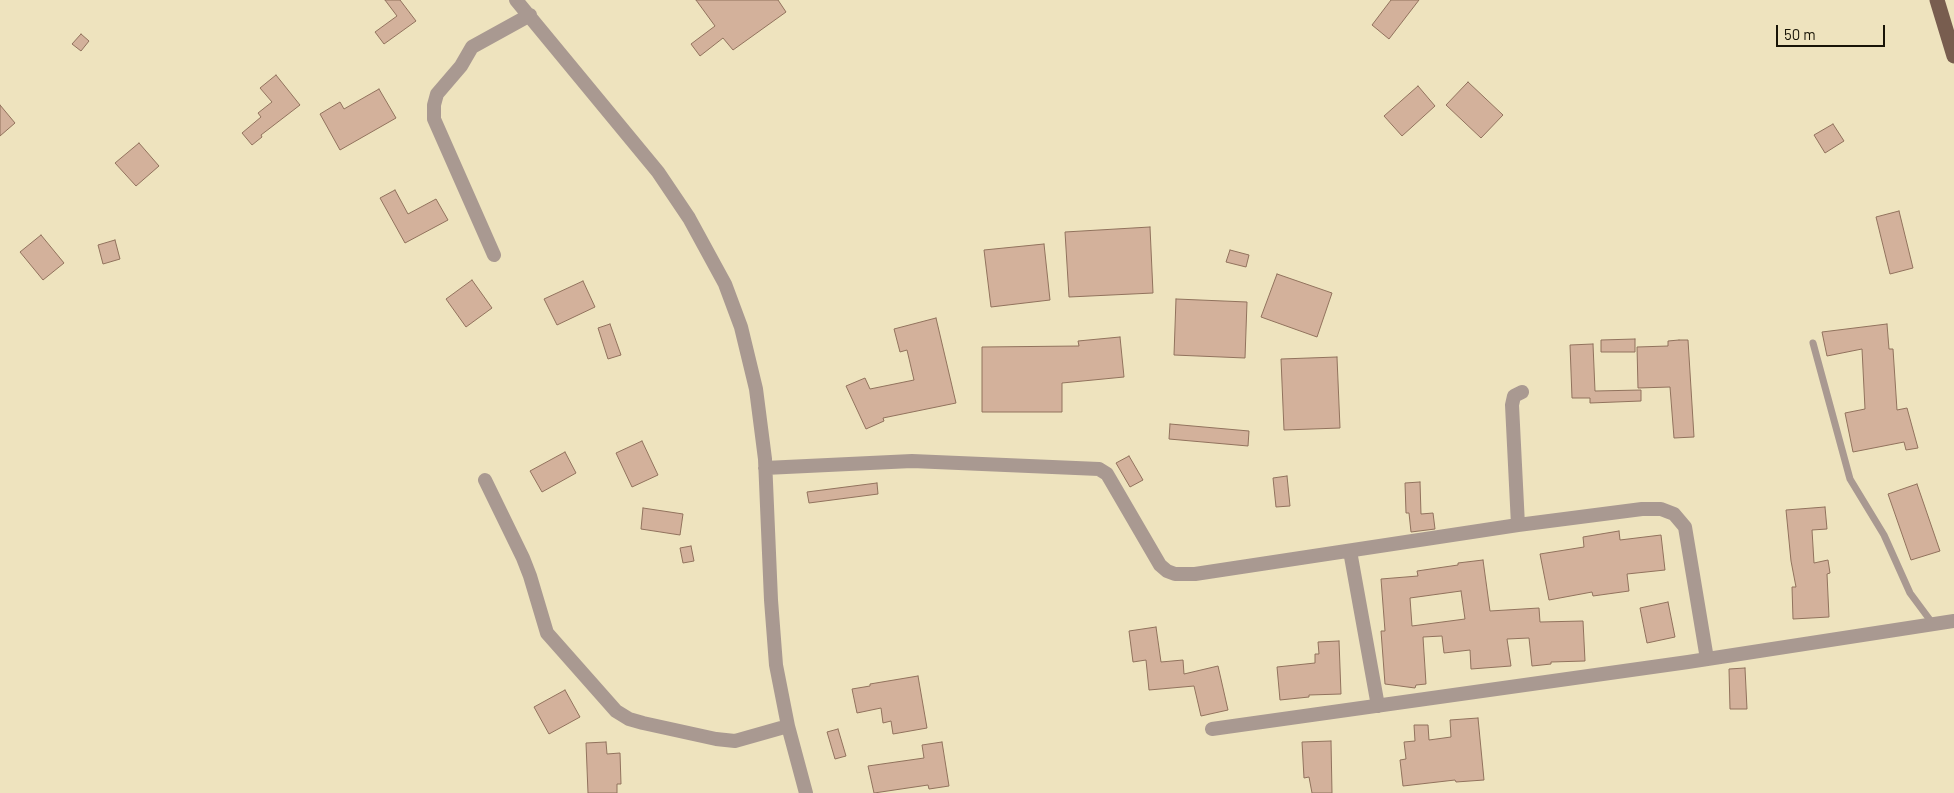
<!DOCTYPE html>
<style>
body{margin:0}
#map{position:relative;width:1954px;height:793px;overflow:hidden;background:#eee3be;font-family:Barlow,sans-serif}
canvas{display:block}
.scale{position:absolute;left:1776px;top:25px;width:109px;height:22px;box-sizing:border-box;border:2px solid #181407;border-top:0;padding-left:6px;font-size:15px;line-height:18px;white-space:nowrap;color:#181407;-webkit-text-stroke:4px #eee3be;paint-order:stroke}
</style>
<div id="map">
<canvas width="1954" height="793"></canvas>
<div class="scale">50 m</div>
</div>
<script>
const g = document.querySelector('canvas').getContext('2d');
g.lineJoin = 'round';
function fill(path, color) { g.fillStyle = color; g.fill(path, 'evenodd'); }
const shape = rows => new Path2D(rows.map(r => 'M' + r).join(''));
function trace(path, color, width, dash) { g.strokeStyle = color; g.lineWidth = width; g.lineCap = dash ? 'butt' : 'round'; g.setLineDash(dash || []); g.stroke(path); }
const building = shape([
 [385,0,400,0,416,21,384,44,375,32,397,16,385,0],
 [696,0,778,0,786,12,733,50,723,38,700,56,691,44,715,26,696,0],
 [1391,0,1419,0,1389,39,1372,25,1391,0],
 [81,34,89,41,81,51,72,44,81,34],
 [276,75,300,105,261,135,262,137,252,145,242,133,261,117,258,113,272,102,260,88,276,75],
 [1468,82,1503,115,1481,138,1446,105,1468,82],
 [1418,86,1435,106,1402,136,1384,116,1418,86],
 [379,89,396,118,340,150,320,114,340,102,344,109,379,89],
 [0,105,15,123,0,136,0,105],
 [1833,124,1844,141,1825,153,1814,135,1833,124],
 [139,143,159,166,136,186,115,163,139,143],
 [395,190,408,214,436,199,448,220,405,243,380,198,395,190],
 [1899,211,1913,268,1890,274,1876,217,1899,211],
 [1150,227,1153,293,1069,297,1065,232,1150,227],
 [41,235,64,263,43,280,20,252,41,235],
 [115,240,120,259,103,264,98,245,115,240],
 [1044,244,1050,300,991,307,984,250,1044,244],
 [1230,250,1249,255,1246,267,1226,262,1230,250],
 [1277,274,1332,293,1317,337,1261,317,1277,274],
 [472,280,492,308,466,327,446,299,472,280],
 [583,281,595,307,557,325,544,299,583,281],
 [1176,299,1247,302,1245,358,1174,355,1176,299],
 [936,318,956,403,883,418,884,421,866,429,846,386,865,378,870,389,914,380,907,350,900,352,894,329,936,318],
 [610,324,621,355,608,359,598,328,610,324],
 [1887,324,1889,349,1893,349,1897,410,1907,408,1918,448,1906,450,1904,442,1853,452,1845,413,1865,409,1862,349,1827,356,1822,332,1887,324],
 [1120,337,1124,377,1062,383,1062,412,982,412,982,347,1079,346,1078,341,1120,337],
 [1635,339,1635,352,1601,352,1601,340,1635,339],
 [1679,340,1688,340,1694,437,1674,438,1670,387,1638,388,1637,347,1668,346,1668,341,1679,340],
 [1593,344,1595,391,1641,390,1641,401,1590,403,1590,398,1572,398,1570,345,1593,344],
 [1337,357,1340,428,1284,430,1281,359,1337,357],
 [1170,424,1249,431,1248,446,1169,439,1170,424],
 [642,441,658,475,632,487,616,453,642,441],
 [565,452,576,473,542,492,530,471,565,452],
 [1129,456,1143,480,1130,487,1116,463,1129,456],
 [1287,476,1290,506,1276,507,1273,478,1287,476],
 [1420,482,1421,514,1433,513,1435,529,1411,532,1409,513,1406,513,1405,483,1420,482],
 [877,483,878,494,809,503,807,492,877,483],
 [1917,484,1940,551,1911,560,1888,494,1917,484],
 [1825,507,1827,529,1812,530,1814,563,1828,560,1830,573,1827,574,1829,617,1793,619,1792,587,1796,587,1791,561,1786,510,1825,507],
 [643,508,683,514,680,535,641,529,643,508],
 [1619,531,1620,540,1661,535,1665,570,1627,574,1629,591,1593,596,1592,592,1549,600,1540,554,1584,547,1583,537,1619,531],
 [691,546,694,561,683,563,680,548,691,546],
 [1483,560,1490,611,1539,608,1540,622,1583,621,1585,661,1551,662,1551,664,1532,666,1529,638,1507,639,1511,666,1471,669,1470,650,1444,653,1442,636,1423,637,1426,684,1416,685,1415,688,1385,684,1381,631,1385,631,1381,579,1418,576,1417,571,1458,565,1458,563,1483,560],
 [1461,591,1465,619,1412,626,1410,598,1461,591],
 [1668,602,1675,637,1647,643,1640,608,1668,602],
 [1156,627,1161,662,1183,660,1184,674,1218,666,1228,710,1201,716,1194,686,1149,690,1146,660,1133,662,1129,631,1156,627],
 [1339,641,1341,694,1309,695,1309,697,1280,700,1277,667,1315,663,1315,654,1319,654,1318,642,1339,641],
 [1745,668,1747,709,1730,709,1729,669,1745,668],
 [918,676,927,728,893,734,891,721,883,723,881,708,857,713,852,689,870,686,870,684,918,676],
 [565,690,580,717,549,734,534,707,565,690],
 [1478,718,1484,780,1456,782,1455,780,1403,786,1400,760,1406,759,1404,742,1415,741,1414,725,1428,725,1429,740,1451,737,1450,720,1478,718],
 [838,729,846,756,835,759,827,732,838,729],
 [1331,741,1332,793,1312,793,1309,777,1304,778,1302,742,1331,741],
 [606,742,607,754,620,753,621,784,617,784,617,793,588,793,586,743,606,742],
 [942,742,949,786,929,789,928,785,874,793,868,766,924,758,922,745,942,742]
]);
const lane = shape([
 [1813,343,1850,479,1884,535,1910,593,1933,624]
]);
const street = shape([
 [516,0,658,172,689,218,725,284,741,327,756,389,765,459,771,600,776,665,788,726,806,793],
 [494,255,434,119,434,105,437,94,461,66,472,47,530,15],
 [765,468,912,461,1099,469,1107,474,1160,565,1167,571,1175,574,1195,574,1518,525,1642,509,1661,509,1674,514,1685,527,1707,659],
 [485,480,523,558,530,576,547,633,616,711,629,719,643,723,716,739,735,741,788,726],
 [1518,525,1512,405,1514,396,1522,392],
 [1350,551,1378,706],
 [1212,729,1688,662,1954,621]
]);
const primary = shape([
 [1937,0,1954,56]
]);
fill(building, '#d3b19b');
trace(building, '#91725d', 1);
trace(lane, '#a99991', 7);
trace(street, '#a99991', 14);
trace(primary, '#785d4f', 15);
</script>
